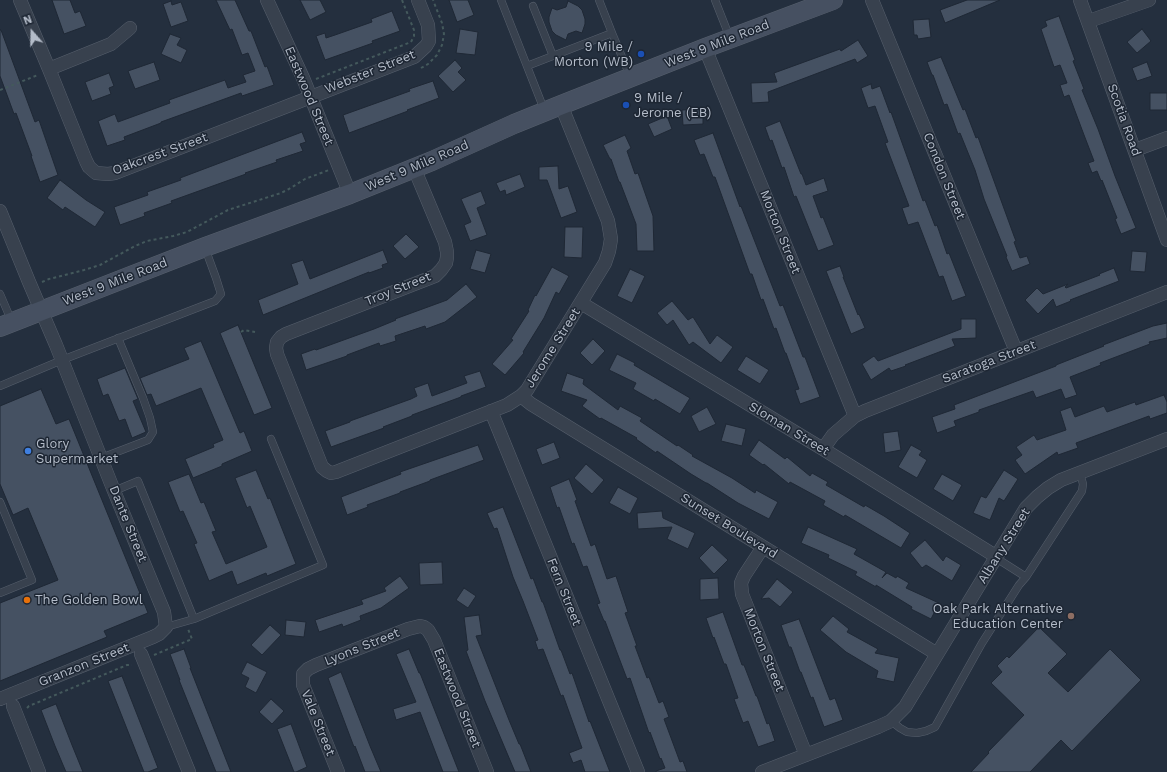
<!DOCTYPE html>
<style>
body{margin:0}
#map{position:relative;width:1167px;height:772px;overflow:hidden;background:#242f3e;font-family:"Work Sans",sans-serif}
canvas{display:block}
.north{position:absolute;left:12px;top:12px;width:40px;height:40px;-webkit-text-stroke:3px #1d2633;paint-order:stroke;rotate:340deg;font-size:11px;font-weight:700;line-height:16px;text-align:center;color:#b4bcc9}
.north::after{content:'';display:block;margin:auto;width:14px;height:18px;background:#b4bcc9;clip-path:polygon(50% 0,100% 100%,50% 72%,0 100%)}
</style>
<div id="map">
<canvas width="1167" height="772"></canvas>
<div class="north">N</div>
</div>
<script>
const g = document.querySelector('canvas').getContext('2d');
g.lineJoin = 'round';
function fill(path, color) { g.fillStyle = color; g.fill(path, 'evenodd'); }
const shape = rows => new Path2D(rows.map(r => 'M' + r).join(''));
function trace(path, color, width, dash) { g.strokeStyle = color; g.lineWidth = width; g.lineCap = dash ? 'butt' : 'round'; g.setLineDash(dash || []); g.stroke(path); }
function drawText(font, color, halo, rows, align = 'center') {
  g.font = font + ' "Work Sans",sans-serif'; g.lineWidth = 3; g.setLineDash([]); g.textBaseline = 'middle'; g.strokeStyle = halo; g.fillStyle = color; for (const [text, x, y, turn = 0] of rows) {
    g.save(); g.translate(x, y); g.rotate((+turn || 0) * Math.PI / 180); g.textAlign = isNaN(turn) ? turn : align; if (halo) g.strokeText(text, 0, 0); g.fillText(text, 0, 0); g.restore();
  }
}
const building = shape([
 [52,0,70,0,75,13,80,11,86,26,64,34,52,0],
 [216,0,235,0,249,31,251,31,265,67,267,66,274,85,242,96,241,93,161,122,161,123,124,137,125,140,107,146,98,121,115,114,118,122,170,103,169,100,225,80,228,88,246,82,243,75,255,71,248,53,242,55,232,29,230,30,216,0],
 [300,0,320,0,326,12,310,20,300,0],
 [449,0,468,0,474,15,457,22,449,0],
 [967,0,1000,0,945,23,940,10,967,0],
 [171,1,172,5,181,2,188,21,171,27,163,4,171,1],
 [568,1,578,6,582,10,585,19,585,24,582,33,576,31,568,34,566,40,556,35,552,31,549,22,549,17,552,8,557,10,566,7,568,1],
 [392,11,400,31,372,41,373,43,325,60,316,36,325,33,326,38,335,35,372,22,371,19,392,11],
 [1059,16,1075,60,1073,61,1084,89,1082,90,1098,129,1115,176,1136,228,1121,234,1115,219,1117,218,1102,180,1101,181,1097,171,1092,173,1088,163,1094,161,1084,135,1069,95,1064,97,1060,85,1067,83,1060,65,1054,67,1041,29,1047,26,1045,21,1059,16],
 [929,19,931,37,918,39,917,35,914,35,913,20,929,19],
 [460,29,478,32,475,55,456,53,460,29],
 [1142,29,1151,41,1137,53,1127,42,1142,29],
 [0,30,1,30,35,122,39,120,58,175,40,182,31,156,32,156,16,113,14,114,0,76,0,30],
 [170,34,181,38,177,45,187,50,181,63,161,54,170,34],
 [858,40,868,56,857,63,855,59,768,92,769,102,752,103,751,83,777,82,774,73,840,49,841,51,858,40],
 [941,57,963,110,965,109,976,138,978,137,1014,236,1016,241,1014,242,1020,258,1027,256,1030,264,1012,271,1006,257,1007,256,984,199,975,170,960,133,958,134,947,104,944,105,933,75,932,75,927,62,941,57],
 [455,60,462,68,458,72,466,80,453,92,438,76,455,60],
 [154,62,160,80,135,89,128,71,154,62],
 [1147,62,1152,76,1137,81,1132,68,1147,62],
 [109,73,114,86,109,88,111,94,92,101,85,82,109,73],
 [433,81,439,98,407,110,408,111,349,133,343,115,410,91,409,89,433,81],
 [871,84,872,89,880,86,890,113,891,112,923,201,925,200,935,226,937,225,947,254,949,253,966,296,952,301,943,276,939,277,918,222,908,225,902,208,909,206,885,143,888,142,875,106,868,108,861,88,871,84],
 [1150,93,1167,93,1167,110,1150,110,1150,93],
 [703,109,703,124,683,125,682,110,703,109],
 [667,116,672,129,654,137,648,124,667,116],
 [780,121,801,174,802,174,806,185,824,178,828,191,813,196,821,218,823,217,834,245,818,251,796,196,794,197,784,167,782,168,772,140,770,141,765,127,780,121],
 [302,132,306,142,300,144,303,151,276,160,277,162,245,173,246,174,171,201,172,203,144,213,145,216,120,225,114,207,148,195,147,192,181,180,180,178,302,132],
 [713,133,740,207,741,206,780,306,783,305,803,357,805,357,820,397,800,404,795,390,799,389,786,353,785,353,776,328,774,329,763,299,761,300,752,274,750,274,715,177,713,177,704,154,700,155,694,140,713,133],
 [625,135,631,148,627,151,635,174,638,173,653,216,654,251,637,251,636,224,620,182,619,182,611,159,610,159,603,145,625,135],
 [558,166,559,189,568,186,577,212,561,218,547,180,539,180,539,167,558,166],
 [520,174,525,187,506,195,505,190,500,192,496,183,520,174],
 [60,180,86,200,105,212,95,227,65,207,63,210,47,198,60,180],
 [481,191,486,204,477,208,487,235,470,241,464,225,471,222,461,199,481,191],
 [565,227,583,227,582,258,564,257,565,227],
 [406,234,419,247,405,259,393,246,406,234],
 [383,250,388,263,382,265,383,268,369,273,369,272,263,315,258,300,298,284,291,264,303,260,310,279,383,250],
 [476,250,491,254,485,273,470,269,476,250],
 [1132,251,1147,252,1145,272,1130,271,1132,251],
 [840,266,844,277,843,277,858,315,859,314,865,328,851,334,826,271,840,266],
 [552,267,569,276,559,294,556,292,544,318,523,352,524,353,505,375,492,364,513,340,511,339,529,311,528,310,535,295,536,296,552,267],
 [1114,268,1119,281,1070,300,1071,301,1056,307,1053,299,1038,314,1025,300,1037,288,1043,294,1068,284,1065,287,1066,288,1100,275,1099,274,1114,268],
 [630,269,645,276,632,303,617,296,630,269],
 [466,284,477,297,445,322,426,329,425,326,395,336,396,341,380,346,379,343,347,355,347,356,306,370,301,354,315,349,316,350,374,329,396,320,395,319,447,300,466,284],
 [672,301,688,320,693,317,710,344,717,335,733,347,721,363,693,342,689,345,673,320,667,325,657,313,672,301],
 [961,319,976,319,976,338,952,339,955,346,905,365,906,366,891,371,889,368,871,380,862,364,874,356,878,361,961,329,961,319],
 [1167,323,1167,338,1149,342,1150,344,1100,363,1101,365,1070,377,1077,395,1065,399,1061,389,1036,398,1033,391,979,410,979,412,954,421,956,426,937,433,932,417,955,409,954,405,1056,366,1056,365,1104,346,1103,345,1153,326,1167,323],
 [238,325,272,408,254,415,220,333,238,325],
 [593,339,605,351,592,365,580,353,593,339],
 [201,341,240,433,244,431,252,451,222,464,222,466,193,478,185,459,214,447,213,444,223,440,201,388,156,406,151,394,147,395,140,378,189,359,184,348,201,341],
 [617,354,635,363,634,365,690,398,680,414,655,399,654,401,633,389,636,383,609,370,617,354],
 [746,356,769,370,760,384,737,370,746,356],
 [125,368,138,399,133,401,146,432,132,438,125,419,119,421,108,394,103,396,97,379,125,368],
 [480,371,486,387,461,396,461,397,412,415,412,416,383,427,384,428,331,447,325,431,350,422,350,421,411,399,417,396,414,388,428,383,432,396,467,383,464,376,480,371],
 [567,373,584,379,583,384,618,410,620,406,642,418,640,421,677,446,678,445,693,455,692,456,732,478,755,493,756,490,778,502,769,519,738,503,707,483,706,483,691,474,657,451,656,453,636,439,637,438,601,418,600,419,582,406,587,400,561,391,567,373],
 [41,389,56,424,69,419,148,613,104,631,107,637,0,681,0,603,58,580,28,508,13,515,0,484,0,406,41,389],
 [1164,395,1167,402,1167,413,1150,419,1149,416,1076,443,1078,448,1058,455,1057,452,1025,474,1015,460,1022,455,1016,447,1034,435,1037,440,1066,430,1060,411,1071,407,1075,417,1104,406,1107,412,1135,402,1136,405,1164,395],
 [707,407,716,424,699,432,691,416,707,407],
 [726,424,746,429,742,446,721,441,726,424],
 [898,431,901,450,885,453,883,433,898,431],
 [759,440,785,459,787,457,810,476,812,473,828,482,826,485,864,507,865,505,884,516,910,533,901,548,845,515,844,517,823,505,825,501,790,482,789,484,764,464,763,465,749,455,759,440],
 [554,442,560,458,542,465,536,449,554,442],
 [478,445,484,460,430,480,430,481,400,492,400,493,367,505,368,507,347,515,341,497,401,474,400,472,478,445],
 [911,445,922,451,919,455,927,460,917,478,898,467,911,445],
 [586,464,604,480,592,494,574,478,586,464],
 [256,470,268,499,270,498,296,564,267,576,266,573,237,585,232,571,209,581,194,544,197,543,183,511,180,512,168,482,189,474,201,503,204,502,216,531,212,532,226,564,267,547,250,506,247,508,235,478,256,470],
 [1004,470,1018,479,1004,501,999,498,990,520,973,513,981,496,986,498,1004,470],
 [942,474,962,485,953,501,933,489,942,474],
 [569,479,577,500,575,501,591,546,595,544,607,579,616,576,628,612,625,613,637,646,635,646,647,678,649,677,659,703,663,701,669,717,664,719,680,762,683,761,687,772,656,772,656,771,665,768,661,758,660,759,650,732,649,733,630,678,627,679,605,621,604,621,597,604,600,603,587,566,583,567,574,543,572,544,559,507,557,508,550,487,569,479],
 [618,487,638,498,630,514,609,503,618,487],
 [503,507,531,579,533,578,542,602,543,602,560,650,561,650,570,674,572,673,589,722,590,721,610,772,585,772,581,760,573,763,569,753,582,748,563,695,561,696,543,649,538,650,535,641,538,640,523,601,513,577,497,528,494,529,487,513,503,507],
 [662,511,663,518,695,533,688,549,667,539,672,527,638,529,637,513,662,511],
 [808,527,857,549,854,554,886,572,882,578,887,573,896,578,897,576,909,583,906,588,939,603,931,619,911,609,912,607,876,585,876,587,855,575,857,572,828,558,829,555,801,543,808,527],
 [925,540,943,561,946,556,961,565,952,581,926,565,922,568,910,553,925,540],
 [712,545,728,560,714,574,699,558,712,545],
 [442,562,443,584,420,585,419,563,442,562],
 [400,576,409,588,381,608,360,616,361,620,343,627,342,624,319,632,315,620,363,604,361,600,386,591,384,588,400,576],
 [718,578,719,599,700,600,700,579,718,578],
 [777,579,793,592,780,607,769,598,761,599,777,579],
 [464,588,476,596,468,608,456,600,464,588],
 [723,612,742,665,744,665,756,696,757,696,767,724,769,723,775,741,758,747,748,721,743,723,734,699,738,698,726,664,724,664,714,637,713,638,706,618,723,612],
 [479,615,482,635,476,636,509,720,519,744,520,744,531,772,515,772,485,701,466,651,468,650,464,617,479,615],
 [833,616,849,629,847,632,878,649,875,653,899,658,894,682,876,678,878,671,846,652,820,630,833,616],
 [799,619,830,700,835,698,843,720,824,727,813,697,811,698,801,672,800,672,791,647,789,647,781,625,799,619],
 [286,620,306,622,304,637,285,635,286,620],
 [270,625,281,635,262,655,251,645,270,625],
 [1039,627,1067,654,1048,673,1068,692,1110,649,1141,680,1072,751,1061,740,1030,772,971,772,989,753,988,752,1024,715,991,683,1002,672,997,666,1007,656,1009,658,1039,627],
 [184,649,191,668,190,668,231,772,216,772,179,680,180,680,170,654,184,649],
 [409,649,419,673,420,673,459,772,443,772,420,712,396,720,393,709,416,702,396,654,409,649],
 [247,662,267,672,256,693,245,687,249,678,241,674,247,662],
 [341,672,370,746,381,772,365,772,355,746,354,747,328,678,341,672],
 [122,676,158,768,148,772,144,772,108,681,122,676],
 [271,699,284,711,272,724,259,712,271,699],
 [56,704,72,745,83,772,66,772,55,746,41,710,56,704],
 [291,724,307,767,296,772,294,772,277,729,291,724]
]);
const path = shape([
 [421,68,428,64,437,55,442,45,444,34,442,23,433,0],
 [316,79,411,42,414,36,414,30,402,0],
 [0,90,38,75],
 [42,282,49,279,84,270,100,265,135,246,147,241,173,236,187,232,228,210,281,193,289,189,305,179,329,170],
 [241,332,244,330,255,332],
 [154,655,192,639,188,629],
 [27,708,29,706,127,665,132,665]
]);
const service = shape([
 [501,0,545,112],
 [599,0,612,33],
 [715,0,730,38],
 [533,6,553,56],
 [527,66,612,33,630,76],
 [0,294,12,322],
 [0,386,62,360,215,301,221,294,216,278,205,248],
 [101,458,148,440,153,432,150,418,143,398,118,338],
 [114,491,138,481,194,619],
 [0,502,32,580,0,593],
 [996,558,1026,577],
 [166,627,194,619,323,565,271,439],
 [891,721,900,728,907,732,917,733,926,731,935,727,982,643,1019,585,1026,577,1082,491,1083,484,1080,473]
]);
const minor = shape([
 [20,0,49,69,86,161,89,167,96,173,108,174,115,173,414,57,426,46,429,41,428,25,418,0],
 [267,0,303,78,350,194],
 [872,0,1016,351],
 [1080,0,1167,240],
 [1089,21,1149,0],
 [705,48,855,416],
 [49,69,111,44,130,28],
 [1135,150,1167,138],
 [414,168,445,242,447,252,447,257,446,263,441,270,435,276,286,334,281,337,277,342,276,348,277,354,322,467,327,471,331,473,336,472,507,405,521,396,527,390,605,263,609,251,611,239,608,221,561,105],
 [0,211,29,282,56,345,114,491,164,612,166,627,159,634,153,637,0,699],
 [581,303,823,449,997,557],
 [521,396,531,404,937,654],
 [491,411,638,772],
 [823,449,833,435,855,416,865,411,1167,292],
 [763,547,744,576,741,583,742,594,806,755],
 [141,654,189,772],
 [13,706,39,772],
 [338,772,303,685,303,674,308,669,316,665,408,629,420,626,424,627,428,630,434,640,487,772],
 [762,772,878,727,891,721,905,707,1026,508,1037,497,1048,488,1061,480,1167,439]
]);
const secondary = shape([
 [0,327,205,247,350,194,432,161,514,124,561,105,705,48,833,0]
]);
const markers = [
 [641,54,4,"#1a4fb4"],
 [626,105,4,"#1a4fb4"],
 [28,451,4,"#3f7fe0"],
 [27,600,4,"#e8710a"],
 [1071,616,4,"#8d6e63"]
];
const streetNames = [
 ["West 9 Mile Road",717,44,-21],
 ["Webster Street",370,72,-22],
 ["Eastwood Street",309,96,67],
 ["Scotia Road",1124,120,70],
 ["Oakcrest Street",160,154,-20],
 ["West 9 Mile Road",417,166,-23],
 ["Condon Street",944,176,68],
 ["Morton Street",780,232,68],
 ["West 9 Mile Road",115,282,-21],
 ["Troy Street",398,289,-22],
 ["Jerome Street",553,348,-58],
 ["Saratoga Street",989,362,-21],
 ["Sloman Street",789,429,31],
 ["Dante Street",128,524,68],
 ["Sunset Boulevard",729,526,32],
 ["Albany Street",1004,546,-58],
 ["Fern Street",564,592,68],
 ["Lyons Street",362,647,-22],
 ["Morton Street",764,650,68],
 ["Granzon Street",84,665,-22],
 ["Eastwood Street",457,698,68],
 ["Vale Street",318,723,68]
];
const poiNames = [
 ["9 Mile /",633,47,"right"],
 ["Morton (WB)",633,62,"right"],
 ["9 Mile /",634,98],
 ["Jerome (EB)",634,113],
 ["Glory",36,444],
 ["Supermarket",36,459],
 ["The Golden Bowl",35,600],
 ["Oak Park Alternative",1063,609,"right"],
 ["Education Center",1063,624,"right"]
];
fill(building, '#455162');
trace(building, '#1f2835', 1);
trace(service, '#565f6c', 8);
trace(minor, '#565f6c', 14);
trace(secondary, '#565f6c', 20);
trace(path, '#44595c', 2, [3, 3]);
trace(service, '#38414e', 7);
trace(minor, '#38414e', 13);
trace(secondary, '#465061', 19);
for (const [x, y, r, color] of markers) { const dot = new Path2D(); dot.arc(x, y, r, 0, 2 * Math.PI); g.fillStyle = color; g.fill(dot); trace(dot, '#1d2633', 1.5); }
drawText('13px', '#b4bcc9', '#1d2633', streetNames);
drawText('13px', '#b4bcc9', '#1d2633', poiNames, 'left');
</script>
